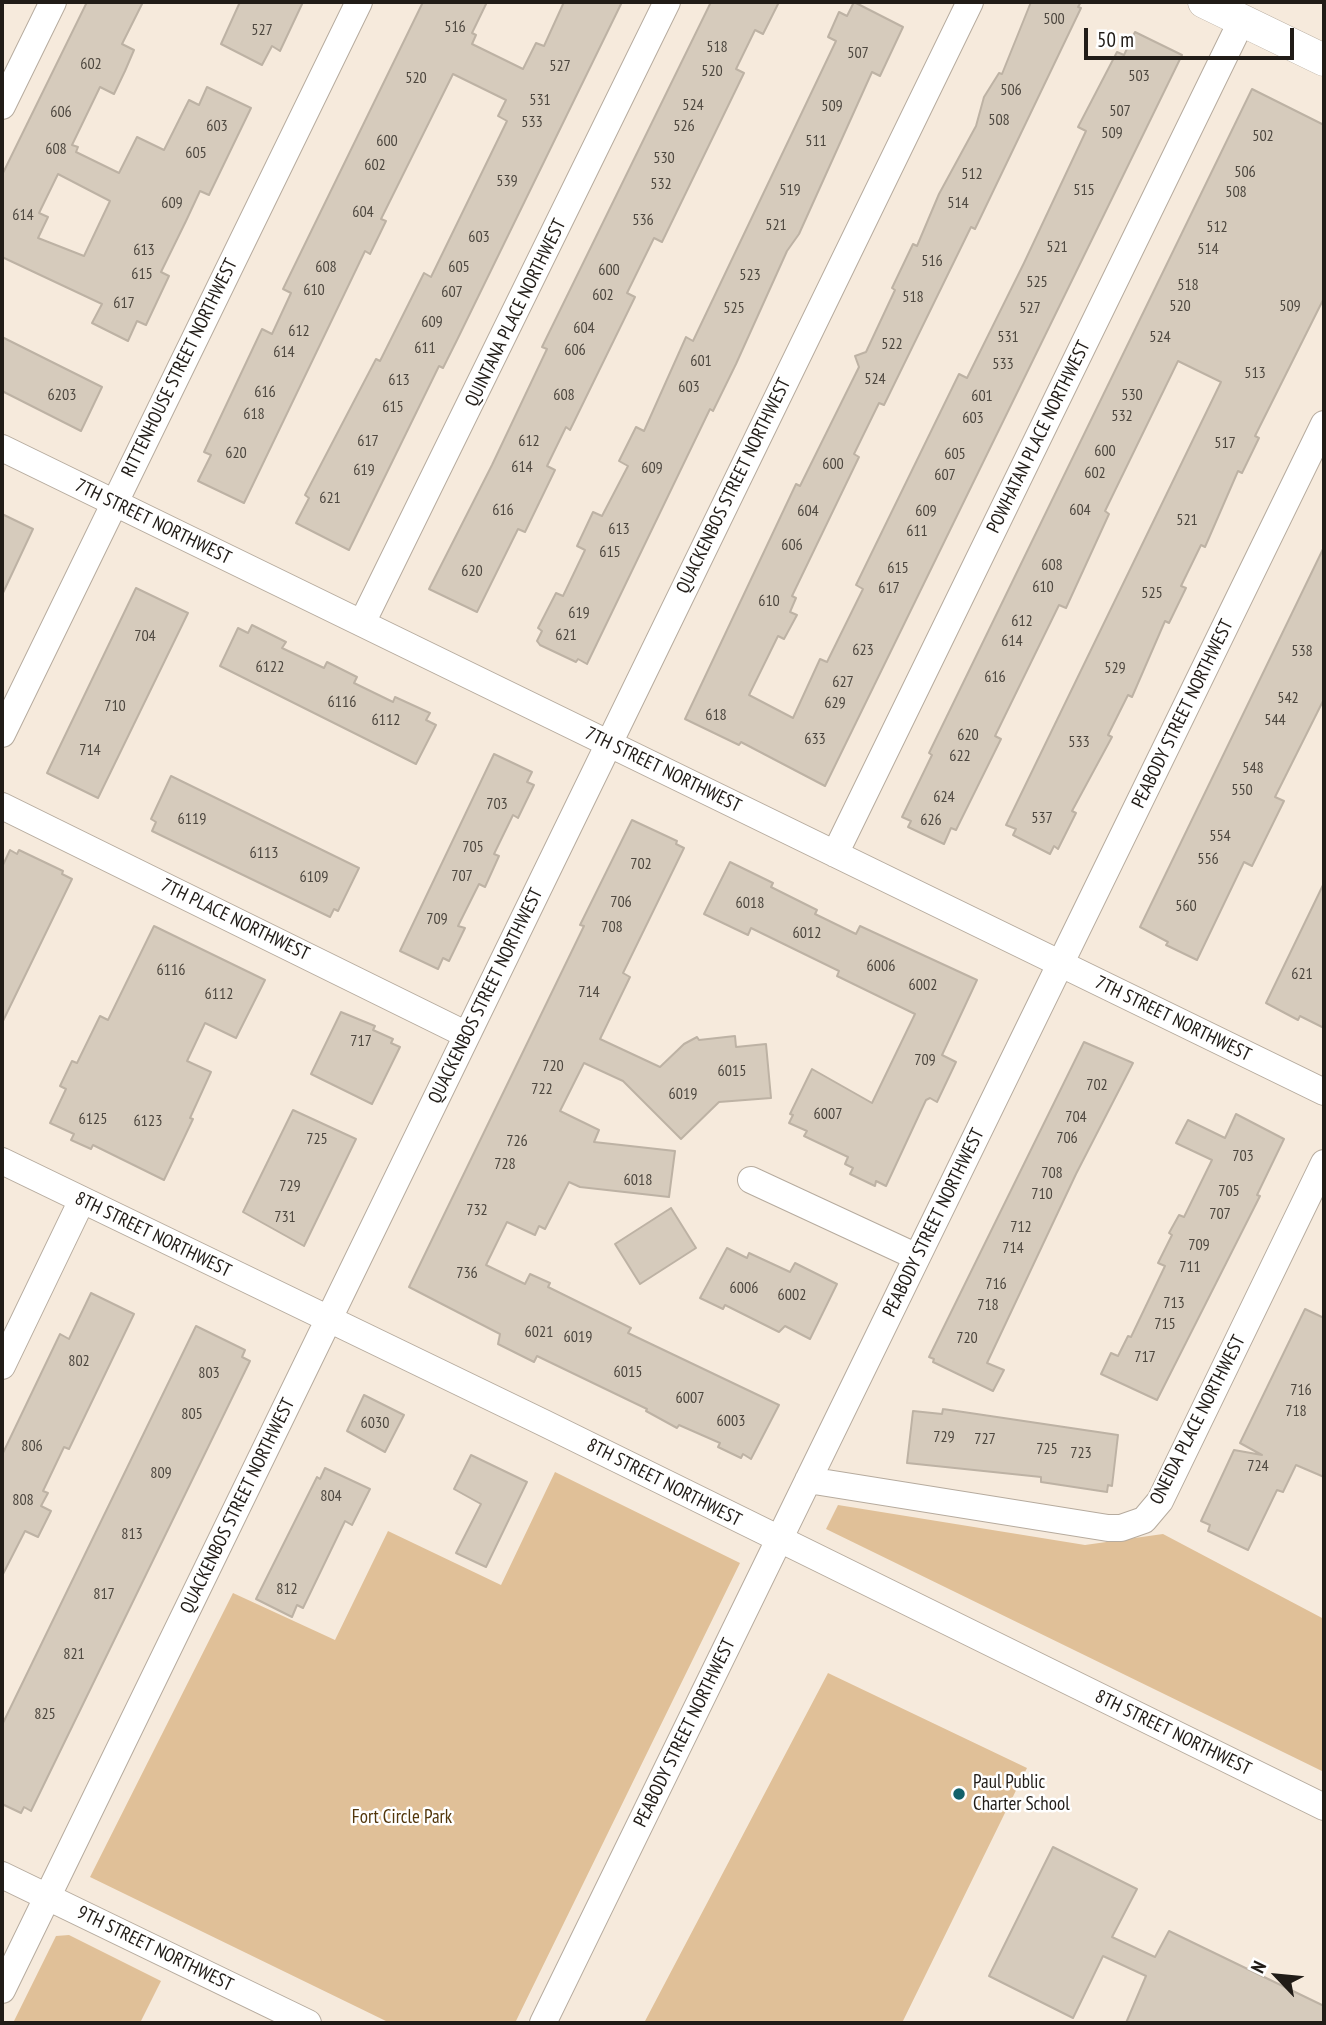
<!DOCTYPE html>
<style>
body{margin:0}
#map{position:relative;width:1326px;height:2025px;overflow:hidden;background:#f6eadc;font-family:"PT Sans Narrow",sans-serif}
canvas{display:block}
.frame{position:absolute;inset:0;border:4px solid #211c17;pointer-events:none}
.north{position:absolute;left:1242px;top:1941px;width:70px;height:70px;-webkit-text-stroke:5px #fff;paint-order:stroke;rotate:296deg;font-size:19px;font-weight:700;line-height:28px;text-align:center;color:#211c17}
.north::after{content:'';display:block;margin:auto;width:24px;height:32px;background:#211c17;clip-path:polygon(50% 0,100% 100%,50% 72%,0 100%)}
.scale{position:absolute;left:1084px;top:28px;width:210px;height:32px;box-sizing:border-box;border:4px solid #211c17;border-top:0;padding-left:9px;font-size:21px;line-height:24px;white-space:nowrap;color:#211c17;-webkit-text-stroke:5px #fff;paint-order:stroke}
</style>
<div id="map">
<canvas width="1326" height="2025"></canvas>
<div class="frame"></div>
<div class="north">N</div>
<div class="scale">50 m</div>
</div>
<script>
const g = document.querySelector('canvas').getContext('2d');
g.lineJoin = 'round';
function fill(path, color) { g.fillStyle = color; g.fill(path, 'evenodd'); }
const shape = rows => new Path2D(rows.map(r => 'M' + r).join(''));
function trace(path, color, width, dash) { g.strokeStyle = color; g.lineWidth = width; g.lineCap = dash ? 'butt' : 'round'; g.setLineDash(dash || []); g.stroke(path); }
function drawText(font, color, halo, rows, align = 'center') {
  g.font = font + ' "PT Sans Narrow",sans-serif'; g.lineWidth = 5; g.setLineDash([]); g.textBaseline = 'middle'; g.strokeStyle = halo; g.fillStyle = color; for (const [text, x, y, turn = 0] of rows) {
    g.save(); g.translate(x, y); g.rotate((+turn || 0) * Math.PI / 180); g.textAlign = isNaN(turn) ? turn : align; if (halo) g.strokeText(text, 0, 0); g.fillText(text, 0, 0); g.restore();
  }
}
const green = shape([
 [555,1472,740,1563,515,2023,390,2023,90,1877,233,1593,335,1640,388,1531,501,1585],
 [838,1505,1085,1545,1163,1534,1324,1619,1324,1772,826,1529],
 [828,1673,1027,1768,902,2023,644,2023],
 [69,1935,161,1981,140,2023,13,2023,56,1936]
]);
const building = shape([
 [87,2,143,2,122,44,134,50,125,71,114,94,100,87,72,145,78,147,76,152,119,173,137,137,164,150,189,100,199,105,207,87,251,108,209,195,200,191,186,221,161,272,169,276,146,325,137,321,128,341,92,323,102,304,2,257,2,175,87,2],
 [58,174,110,201,84,256,38,238,48,217,39,213,58,174],
 [240,2,303,2,280,51,272,46,262,65,221,44,240,2],
 [423,2,487,2,472,33,476,35,472,44,523,69,536,43,544,46,564,2,622,2,457,340,443,368,439,366,349,550,296,523,309,498,305,495,376,359,380,361,424,273,431,277,507,121,498,116,506,100,453,74,381,219,386,221,370,254,365,251,244,503,198,481,211,455,204,452,262,329,272,334,291,293,283,289,423,2],
 [711,2,779,2,763,34,755,30,736,69,744,73,662,242,654,238,627,293,635,297,570,430,566,427,547,466,555,470,525,532,518,529,477,612,429,589,492,465,547,349,542,347,711,2],
 [854,2,903,27,880,76,872,72,799,234,787,251,736,364,713,411,710,409,587,664,578,659,576,662,540,645,537,641,542,631,538,628,556,593,563,596,585,550,577,546,593,512,602,516,628,466,619,461,636,427,644,431,686,337,693,341,836,41,828,37,839,12,847,16,854,2],
 [1031,2,1081,2,1078,7,1081,8,975,229,971,227,884,405,879,403,854,454,859,457,792,596,796,598,790,612,797,615,784,639,778,636,749,695,793,718,820,659,827,662,863,589,856,585,959,374,967,378,1024,263,1086,131,1078,127,1117,52,1124,55,1135,32,1182,55,825,786,741,742,739,745,685,719,796,484,800,486,859,367,855,356,866,352,895,290,892,288,913,244,917,246,939,194,976,126,984,97,999,73,1002,74,1031,2],
 [1252,89,1324,125,1324,298,1255,436,1259,438,1242,473,1238,471,1205,547,1201,545,1181,586,1186,588,1169,623,1165,621,1132,697,1128,695,1108,735,1112,737,1072,811,1076,813,1058,849,1054,846,1050,854,1013,835,1016,829,1006,825,1221,382,1178,361,1105,511,1109,514,1066,608,1059,605,995,736,1001,739,956,830,951,828,944,844,908,827,911,821,902,817,932,755,929,753,1252,89],
 [2,337,102,387,81,431,2,391,2,337],
 [2,514,33,529,2,595,2,514],
 [1324,547,1324,699,1275,797,1284,801,1252,866,1244,862,1197,960,1166,945,1168,942,1140,927,1324,547],
 [136,588,188,613,98,798,47,773,136,588],
 [252,625,286,642,282,648,324,668,327,662,357,677,354,683,393,702,395,697,430,713,426,720,436,725,416,764,220,666,238,628,248,633,252,625],
 [494,754,532,772,527,782,534,785,518,818,513,815,494,854,499,856,485,887,479,884,458,926,465,928,449,961,443,958,438,969,400,951,494,754],
 [171,776,359,868,338,911,334,909,330,917,152,831,156,822,151,819,171,776],
 [632,820,677,841,676,844,684,848,623,973,630,977,600,1039,660,1067,684,1044,697,1037,699,1040,735,1036,736,1047,766,1044,771,1098,719,1102,681,1139,623,1081,584,1063,560,1111,599,1130,594,1142,675,1151,669,1197,580,1187,569,1182,545,1229,539,1226,535,1235,507,1222,486,1265,525,1284,530,1274,550,1283,548,1287,631,1328,628,1333,779,1405,751,1459,743,1454,741,1458,718,1447,720,1443,679,1425,677,1428,646,1411,647,1409,537,1356,534,1362,498,1344,500,1334,409,1287,584,926,580,925,632,820],
 [10,850,17,854,19,850,63,871,62,874,72,879,2,1023,2,867,10,850],
 [730,862,773,883,771,887,817,910,815,914,856,934,860,926,977,980,942,1055,956,1062,937,1102,930,1098,926,1100,886,1186,876,1181,875,1186,850,1174,853,1168,845,1164,848,1157,804,1136,807,1131,789,1123,793,1115,790,1114,812,1069,872,1103,915,1014,837,976,839,971,751,928,748,935,704,914,730,862],
 [1324,883,1324,1028,1300,1016,1298,1020,1266,1003,1324,883],
 [154,926,265,980,236,1038,205,1023,187,1061,211,1072,190,1118,193,1119,164,1180,93,1145,91,1149,71,1140,74,1134,50,1123,66,1089,60,1086,72,1061,77,1063,100,1016,108,1020,154,926],
 [341,1012,375,1026,373,1030,393,1039,391,1043,400,1047,372,1104,311,1074,341,1012],
 [1084,1042,1133,1063,1076,1174,987,1363,1004,1370,993,1391,933,1362,934,1359,929,1357,1084,1042],
 [293,1110,356,1139,304,1246,243,1212,293,1110],
 [1236,1114,1284,1139,1257,1195,1260,1196,1157,1400,1101,1374,1111,1353,1118,1356,1128,1336,1131,1337,1165,1266,1158,1263,1172,1235,1169,1233,1179,1215,1184,1217,1212,1160,1176,1143,1188,1120,1225,1138,1236,1114],
 [671,1208,696,1248,640,1284,615,1244,671,1208],
 [727,1248,747,1258,749,1253,790,1272,795,1263,837,1284,810,1339,785,1326,779,1332,725,1305,723,1309,700,1298,727,1248],
 [91,1293,134,1314,69,1449,64,1447,43,1491,48,1493,41,1506,51,1511,38,1537,25,1531,2,1576,2,1455,60,1334,69,1339,91,1293],
 [1305,1309,1324,1318,1324,1477,1296,1465,1283,1492,1277,1490,1248,1550,1208,1531,1210,1525,1201,1521,1234,1450,1262,1455,1240,1443,1305,1309],
 [196,1326,245,1350,242,1357,250,1361,31,1811,24,1807,21,1813,2,1804,2,1725,196,1326],
 [364,1395,404,1415,385,1452,347,1431,364,1395],
 [943,1409,1118,1435,1112,1486,1108,1485,1107,1492,1041,1482,1041,1477,907,1463,913,1411,942,1414,943,1409],
 [471,1455,527,1482,486,1567,456,1553,481,1504,454,1489,471,1455],
 [325,1468,370,1489,352,1525,345,1521,303,1608,297,1605,292,1617,256,1599,317,1477,320,1479,325,1468],
 [1053,1847,1137,1889,1112,1937,1155,1957,1169,1931,1324,2006,1324,2023,1126,2023,1146,1976,1103,1956,1073,2018,989,1976,1053,1847]
]);
const minor = shape([
 [2,106,53,2],
 [2,448,1324,1092],
 [362,623,667,2],
 [2,734,359,2],
 [2,806,467,1035],
 [835,854,1242,20],
 [2,1161,544,1423,1324,1807],
 [751,1180,917,1257],
 [2,1366,82,1200],
 [808,1480,1108,1528,1121,1528,1144,1520,1160,1501,1324,1163],
 [2,1875,308,2023],
 [2,1990,970,2],
 [543,2023,1324,424]
]);
const tertiary = shape([
 [1204,2,1324,60]
]);
const markers = [
 [959,1794,7,"#12616a"]
];
const numberNames = [
 ["500",1054,19],
 ["516",455,27],
 ["527",262,30],
 ["518",717,47],
 ["507",858,53],
 ["602",91,64],
 ["527",560,66],
 ["520",712,71],
 ["503",1139,76],
 ["520",416,78],
 ["506",1011,90],
 ["531",540,100],
 ["524",693,105],
 ["509",832,106],
 ["507",1120,111],
 ["606",61,112],
 ["508",999,120],
 ["533",532,122],
 ["603",217,126],
 ["526",684,126],
 ["509",1112,133],
 ["502",1263,136],
 ["600",387,141],
 ["511",816,141],
 ["608",56,149],
 ["605",196,153],
 ["530",664,158],
 ["602",375,165],
 ["506",1245,172],
 ["512",972,174],
 ["539",507,181],
 ["532",661,184],
 ["519",790,190],
 ["515",1084,190],
 ["508",1236,192],
 ["609",172,203],
 ["514",958,203],
 ["604",363,212],
 ["614",23,215],
 ["536",643,220],
 ["521",776,225],
 ["512",1217,227],
 ["603",479,237],
 ["521",1057,247],
 ["514",1208,249],
 ["613",144,250],
 ["516",932,261],
 ["608",326,267],
 ["605",459,267],
 ["600",609,270],
 ["615",142,274],
 ["523",750,275],
 ["525",1037,282],
 ["518",1188,285],
 ["610",314,290],
 ["607",452,292],
 ["602",603,295],
 ["518",913,297],
 ["617",124,303],
 ["520",1180,306],
 ["509",1290,306],
 ["525",734,308],
 ["527",1030,308],
 ["609",432,322],
 ["604",584,328],
 ["612",299,331],
 ["531",1008,337],
 ["524",1160,337],
 ["522",892,344],
 ["611",425,348],
 ["606",575,350],
 ["614",284,352],
 ["601",701,361],
 ["533",1003,364],
 ["513",1255,373],
 ["524",875,379],
 ["613",399,380],
 ["603",689,387],
 ["616",265,392],
 ["6203",62,395],
 ["608",564,395],
 ["530",1132,395],
 ["601",982,396],
 ["615",393,407],
 ["618",254,414],
 ["532",1122,416],
 ["603",973,418],
 ["617",368,441],
 ["612",529,441],
 ["517",1225,443],
 ["600",1105,451],
 ["620",236,453],
 ["605",955,454],
 ["600",833,464],
 ["614",522,467],
 ["609",652,468],
 ["619",364,470],
 ["602",1095,473],
 ["607",945,475],
 ["621",330,498],
 ["616",503,510],
 ["604",1080,510],
 ["604",808,511],
 ["609",926,511],
 ["521",1187,520],
 ["613",619,529],
 ["611",917,531],
 ["606",792,545],
 ["615",610,552],
 ["608",1052,565],
 ["615",898,568],
 ["620",472,571],
 ["610",1043,587],
 ["617",889,588],
 ["525",1152,593],
 ["610",769,601],
 ["619",579,613],
 ["612",1022,621],
 ["621",566,635],
 ["704",145,636],
 ["614",1012,641],
 ["623",863,650],
 ["538",1302,651],
 ["6122",270,667],
 ["529",1115,668],
 ["616",995,677],
 ["627",843,682],
 ["542",1288,698],
 ["6116",342,702],
 ["629",835,703],
 ["710",115,706],
 ["618",716,715],
 ["6112",386,720],
 ["544",1275,720],
 ["620",968,735],
 ["633",815,739],
 ["533",1079,742],
 ["714",90,750],
 ["622",960,756],
 ["548",1253,768],
 ["550",1242,790],
 ["624",944,797],
 ["703",497,804],
 ["537",1042,818],
 ["6119",192,819],
 ["626",931,820],
 ["554",1220,836],
 ["705",473,847],
 ["6113",264,853],
 ["556",1208,859],
 ["702",641,864],
 ["707",462,876],
 ["6109",314,877],
 ["706",621,902],
 ["6018",750,903],
 ["560",1186,906],
 ["709",437,919],
 ["708",612,927],
 ["6012",807,933],
 ["6006",881,966],
 ["6116",171,970],
 ["621",1302,974],
 ["6002",923,985],
 ["714",589,992],
 ["6112",219,994],
 ["717",361,1041],
 ["709",925,1060],
 ["720",553,1066],
 ["6015",732,1071],
 ["702",1097,1085],
 ["722",542,1089],
 ["6019",683,1094],
 ["6007",828,1114],
 ["704",1076,1117],
 ["6125",93,1119],
 ["6123",148,1121],
 ["706",1067,1138],
 ["725",317,1139],
 ["726",517,1141],
 ["703",1243,1156],
 ["728",505,1164],
 ["708",1052,1173],
 ["6018",638,1180],
 ["729",290,1186],
 ["705",1229,1191],
 ["710",1042,1194],
 ["732",477,1210],
 ["707",1220,1214],
 ["731",285,1217],
 ["712",1021,1227],
 ["709",1199,1245],
 ["714",1013,1248],
 ["711",1190,1267],
 ["736",467,1273],
 ["716",996,1284],
 ["6006",744,1288],
 ["6002",792,1295],
 ["713",1174,1303],
 ["718",988,1305],
 ["715",1165,1324],
 ["6021",539,1332],
 ["6019",578,1337],
 ["720",967,1338],
 ["717",1145,1357],
 ["802",79,1361],
 ["6015",628,1372],
 ["803",209,1373],
 ["716",1301,1390],
 ["6007",690,1398],
 ["718",1296,1411],
 ["805",192,1414],
 ["6003",731,1421],
 ["6030",375,1423],
 ["729",944,1437],
 ["727",985,1439],
 ["806",32,1446],
 ["725",1047,1449],
 ["723",1081,1453],
 ["724",1258,1466],
 ["809",161,1473],
 ["804",331,1496],
 ["808",23,1500],
 ["813",132,1534],
 ["812",287,1589],
 ["817",104,1594],
 ["821",74,1654],
 ["825",45,1714]
];
const streetNames = [
 ["QUINTANA PLACE NORTHWEST",516,313,-64],
 ["RITTENHOUSE STREET NORTHWEST",180,368,-64],
 ["POWHATAN PLACE NORTHWEST",1039,437,-64],
 ["QUACKENBOS STREET NORTHWEST",734,486,-64],
 ["7TH STREET NORTHWEST",153,522,26],
 ["PEABODY STREET NORTHWEST",1183,714,-64],
 ["7TH STREET NORTHWEST",663,770,26],
 ["7TH PLACE NORTHWEST",235,920,26],
 ["QUACKENBOS STREET NORTHWEST",486,996,-64],
 ["7TH STREET NORTHWEST",1173,1019,26],
 ["PEABODY STREET NORTHWEST",934,1223,-64],
 ["8TH STREET NORTHWEST",153,1235,26],
 ["ONEIDA PLACE NORTHWEST",1198,1420,-63],
 ["8TH STREET NORTHWEST",664,1483,27],
 ["QUACKENBOS STREET NORTHWEST",238,1506,-64],
 ["PEABODY STREET NORTHWEST",685,1733,-64],
 ["8TH STREET NORTHWEST",1173,1733,26],
 ["9TH STREET NORTHWEST",155,1949,26]
];
const poiNames = [
 ["Paul Public",973,1783],
 ["Charter School",973,1805]
];
const parkNames = [
 ["Fort Circle Park",402,1818]
];
fill(green, '#e0c098');
fill(building, '#d6cbbc');
trace(building, '#bdb2a4', 2);
trace(minor, '#b6ab9e', 28);
trace(tertiary, '#b6ab9e', 33);
trace(minor, '#fff', 26);
trace(tertiary, '#fff', 32);
for (const [x, y, r, color] of markers) { const dot = new Path2D(); dot.arc(x, y, r, 0, 2 * Math.PI); g.fillStyle = color; g.fill(dot); trace(dot, '#fff', 2.5); }
drawText('16px', '#4e4840', null, numberNames);
drawText('19px', '#211c17', '#fff', streetNames);
drawText('19px', '#211c17', '#fff', poiNames, 'left');
drawText('19px', '#53370c', '#fff', parkNames);
</script>
